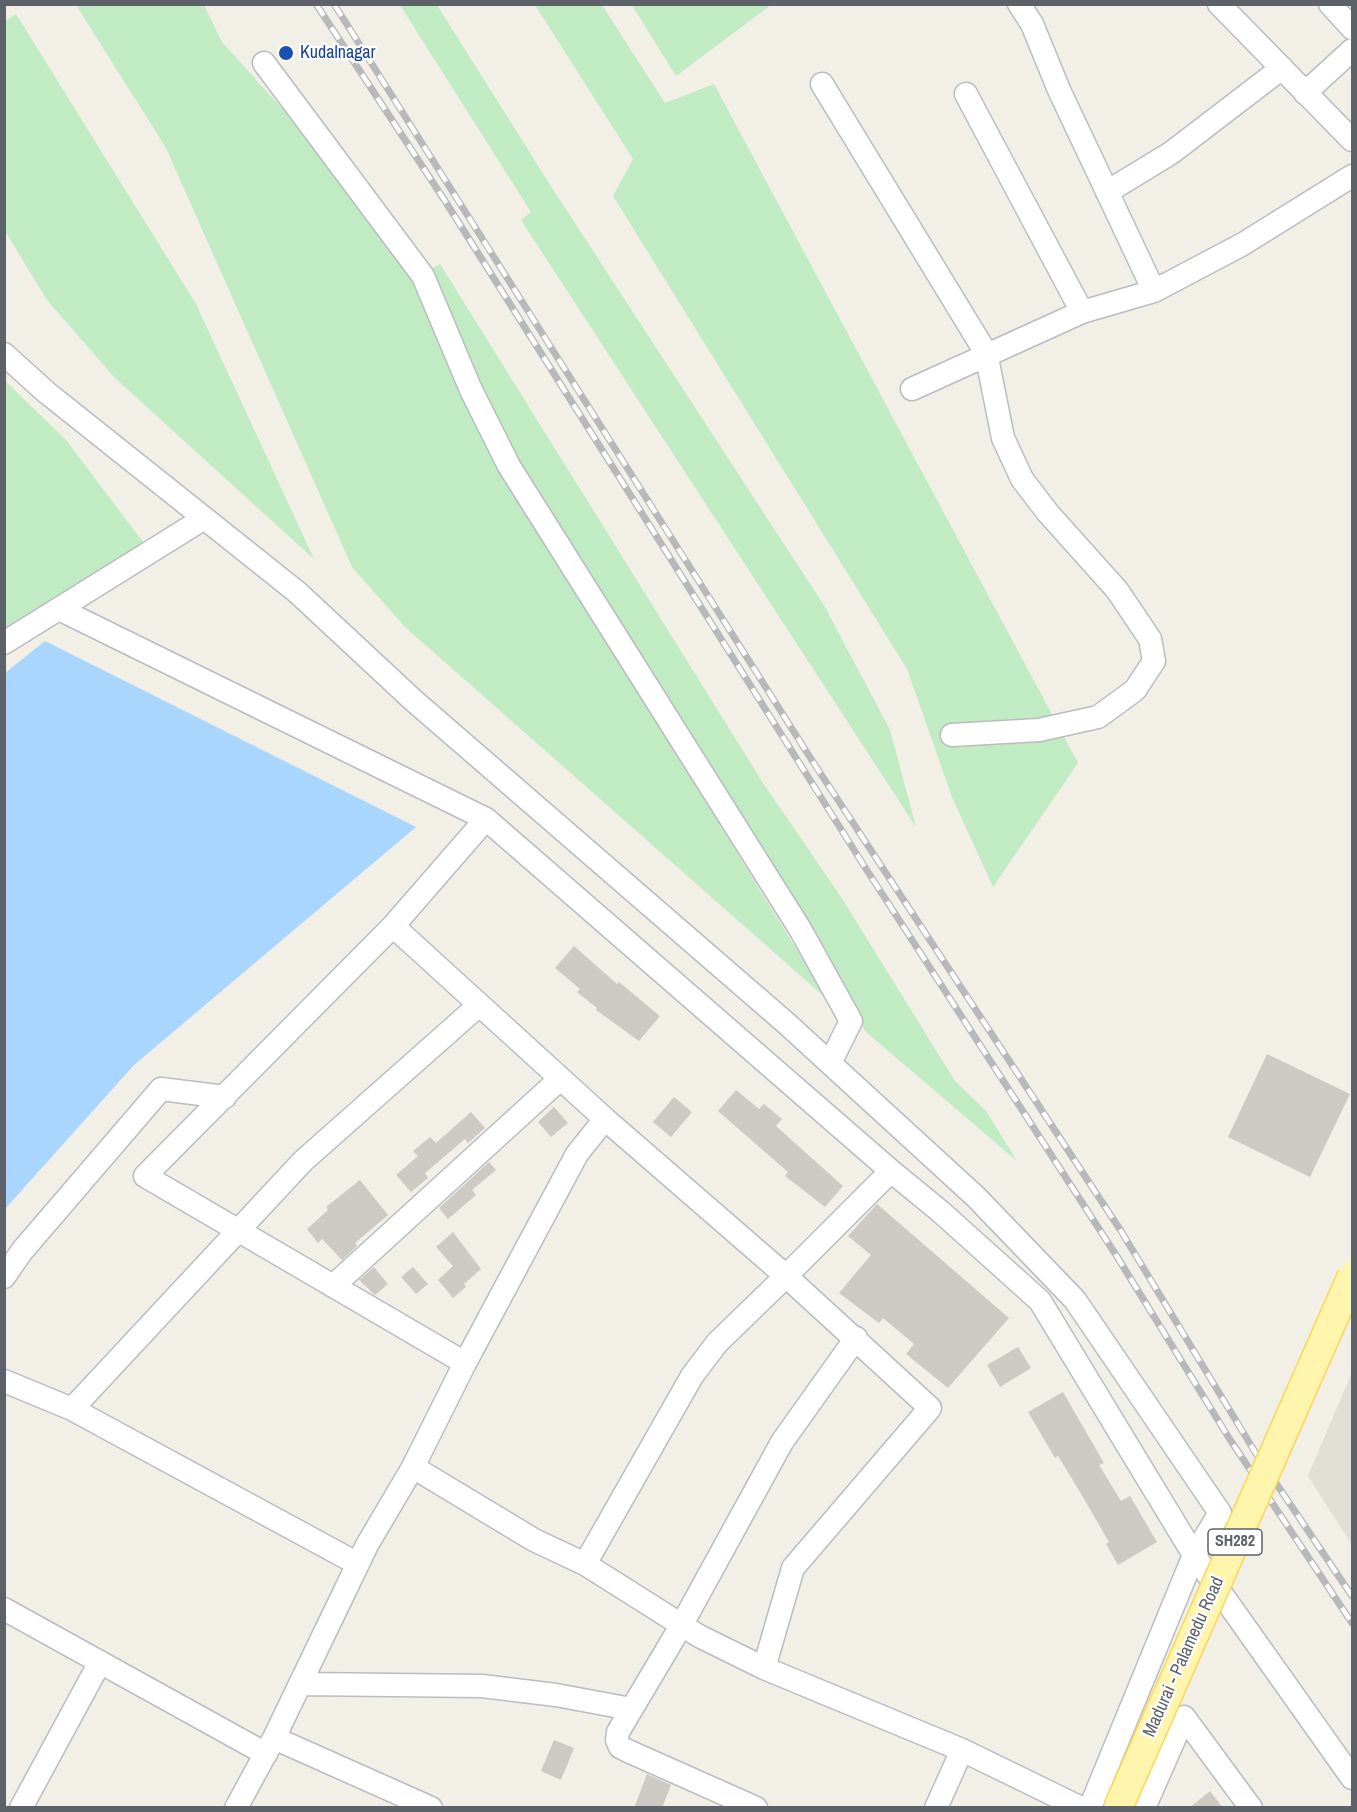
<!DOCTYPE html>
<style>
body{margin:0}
#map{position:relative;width:1357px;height:1812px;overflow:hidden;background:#f1efe6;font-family:"Archivo Narrow",sans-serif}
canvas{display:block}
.frame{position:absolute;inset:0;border:6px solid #5d6268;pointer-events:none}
</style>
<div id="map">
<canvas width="1357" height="1812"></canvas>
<div class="frame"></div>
</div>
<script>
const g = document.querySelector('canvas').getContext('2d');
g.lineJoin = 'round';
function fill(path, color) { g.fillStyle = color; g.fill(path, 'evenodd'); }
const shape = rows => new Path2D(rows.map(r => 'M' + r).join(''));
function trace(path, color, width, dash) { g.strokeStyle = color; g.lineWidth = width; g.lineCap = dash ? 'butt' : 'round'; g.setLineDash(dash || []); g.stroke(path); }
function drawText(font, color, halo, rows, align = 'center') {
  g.font = font + ' "Archivo Narrow",sans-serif'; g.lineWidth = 4.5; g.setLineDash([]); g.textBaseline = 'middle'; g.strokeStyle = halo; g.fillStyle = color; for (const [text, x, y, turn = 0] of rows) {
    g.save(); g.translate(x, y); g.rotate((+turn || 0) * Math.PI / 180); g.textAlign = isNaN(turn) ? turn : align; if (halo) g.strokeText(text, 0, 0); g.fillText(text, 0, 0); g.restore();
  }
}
const education = shape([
 [1352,1372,1352,1545,1308,1476]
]);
const green = shape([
 [76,5,204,5,222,42,333,165,423,289,486,446,827,999,405,627,352,567,166,148],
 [400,5,437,5,554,191,825,607,890,730,916,827,521,220,531,212],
 [535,5,602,5,665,103,714,84,1078,763,993,887,952,797,907,669,613,196,633,159],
 [632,5,771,5,676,76],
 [16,14,196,304,314,559,115,378,47,300,5,231,5,21],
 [440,264,763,783,841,897,955,1081,986,1111,1017,1161,865,1031,805,914,520,462,476,379,431,269],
 [4,380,66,440,146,546,4,631]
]);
const water = shape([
 [45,641,416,827,134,1065,5,1209,5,673]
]);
const building = shape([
 [574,946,617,984,619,982,660,1016,639,1041,596,1010,597,1008,577,992,580,989,555,968],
 [1267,1054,1350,1094,1310,1177,1228,1137],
 [736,1090,759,1109,764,1104,782,1119,776,1126,843,1186,825,1207,785,1176,788,1172,718,1111],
 [674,1097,692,1112,671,1137,653,1122],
 [554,1107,568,1123,551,1137,538,1122],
 [471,1112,485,1128,468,1143,465,1139,425,1173,428,1178,411,1192,396,1175,418,1156,413,1151,430,1137,436,1143],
 [489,1162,496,1170,472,1190,476,1195,448,1219,439,1208],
 [360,1180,388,1215,355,1243,357,1246,342,1260,322,1239,318,1243,307,1229,328,1210,326,1207],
 [877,1204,1009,1318,948,1388,906,1354,914,1344,883,1318,879,1323,839,1293,871,1255,848,1236],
 [453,1232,481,1269,464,1284,466,1287,453,1298,438,1280,453,1266,436,1247],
 [374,1267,388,1284,375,1295,359,1280],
 [413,1267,428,1284,416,1294,401,1277],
 [1018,1347,1031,1368,1000,1387,987,1365],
 [1063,1392,1104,1463,1099,1465,1121,1501,1130,1496,1157,1542,1118,1565,1106,1544,1109,1542,1080,1492,1058,1456,1055,1458,1028,1412],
 [554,1740,574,1748,561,1780,541,1771],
 [647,1774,671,1785,662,1808,634,1808],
 [1210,1791,1223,1808,1189,1808]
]);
const minor = shape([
 [1019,4,1032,24,1059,90,1154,291],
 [1219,4,1352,140],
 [1330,4,1352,28],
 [264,63,423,276,471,390,509,466,800,929,851,1021,830,1063],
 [822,84,986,353,1003,438,1022,479,1048,513,1117,590,1150,639,1154,661,1135,690,1098,717,1039,730,952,735],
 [1305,93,1352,50],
 [966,94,1082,312],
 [1107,192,1171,153,1282,68],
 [4,354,46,392,297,592,413,700,786,1023,976,1197,1075,1300,1220,1513,1194,1555,1090,1808],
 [912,389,1082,312,1154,291,1243,244,1352,176],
 [59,609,486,819,891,1171,941,1212,1040,1301,1194,1555,1352,1778],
 [4,643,203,519],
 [393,926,486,819],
 [4,1277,22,1251,161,1089,225,1097],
 [333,1286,560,1079],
 [465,1363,145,1176,393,926,605,1119],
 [4,1381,72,1409],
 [413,1467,534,1540,585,1564,699,1636,764,1668,962,1750],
 [358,1564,72,1409,303,1161,478,1006],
 [585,1564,692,1376,717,1343,786,1276,930,1408,793,1568,764,1668],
 [4,1609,266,1754],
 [302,1684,482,1686,556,1695,631,1709],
 [274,1738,367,1545,413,1467,465,1363,577,1154,605,1119,786,1276,891,1171],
 [21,1808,100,1662],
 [236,1808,274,1738,431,1808],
 [756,1808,628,1751,620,1747,617,1740,618,1732,681,1626,782,1442,856,1338],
 [936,1808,962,1750,1081,1808],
 [1144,1808,1184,1717,1251,1808]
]);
const rail = shape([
 [316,4,447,204,868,872,1116,1255,1229,1438,1352,1623],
 [334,4,813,762,1121,1231,1255,1452,1352,1596]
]);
const majorBridge = shape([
 [1118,1808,1352,1276]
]);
const markers = [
 [286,53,8,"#1a4fb4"]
];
const shields = [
 [1235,1542,54]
];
const shieldNames = [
 ["SH282",1235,1542]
];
const transitNames = [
 ["Kudalnagar",300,53]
];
const streetNames = [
 ["Madurai - Palamedu Road",1184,1657,-66]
];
fill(education, '#e1ded5');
fill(green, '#c1ebc2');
fill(water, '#a8d6ff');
fill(building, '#cdcac3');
trace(minor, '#b9bcc1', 25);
trace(minor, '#fff', 22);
trace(rail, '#b7b8b9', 7);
trace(rail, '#fff', 4.5, [14]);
trace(majorBridge, '#ffd551', 31, []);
trace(majorBridge, '#fff5ad', 28);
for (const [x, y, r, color] of markers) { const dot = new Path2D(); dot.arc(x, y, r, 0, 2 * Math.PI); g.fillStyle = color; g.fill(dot); trace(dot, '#fff', 2); }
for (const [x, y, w] of shields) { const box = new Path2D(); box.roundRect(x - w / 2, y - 13, w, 26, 4.5); g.fillStyle = '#fff'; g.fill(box); trace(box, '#5d6268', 1.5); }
drawText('bold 16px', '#5d6268', null, shieldNames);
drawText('18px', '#164399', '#fff', transitNames, 'left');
drawText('18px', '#5d6268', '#fff', streetNames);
</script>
